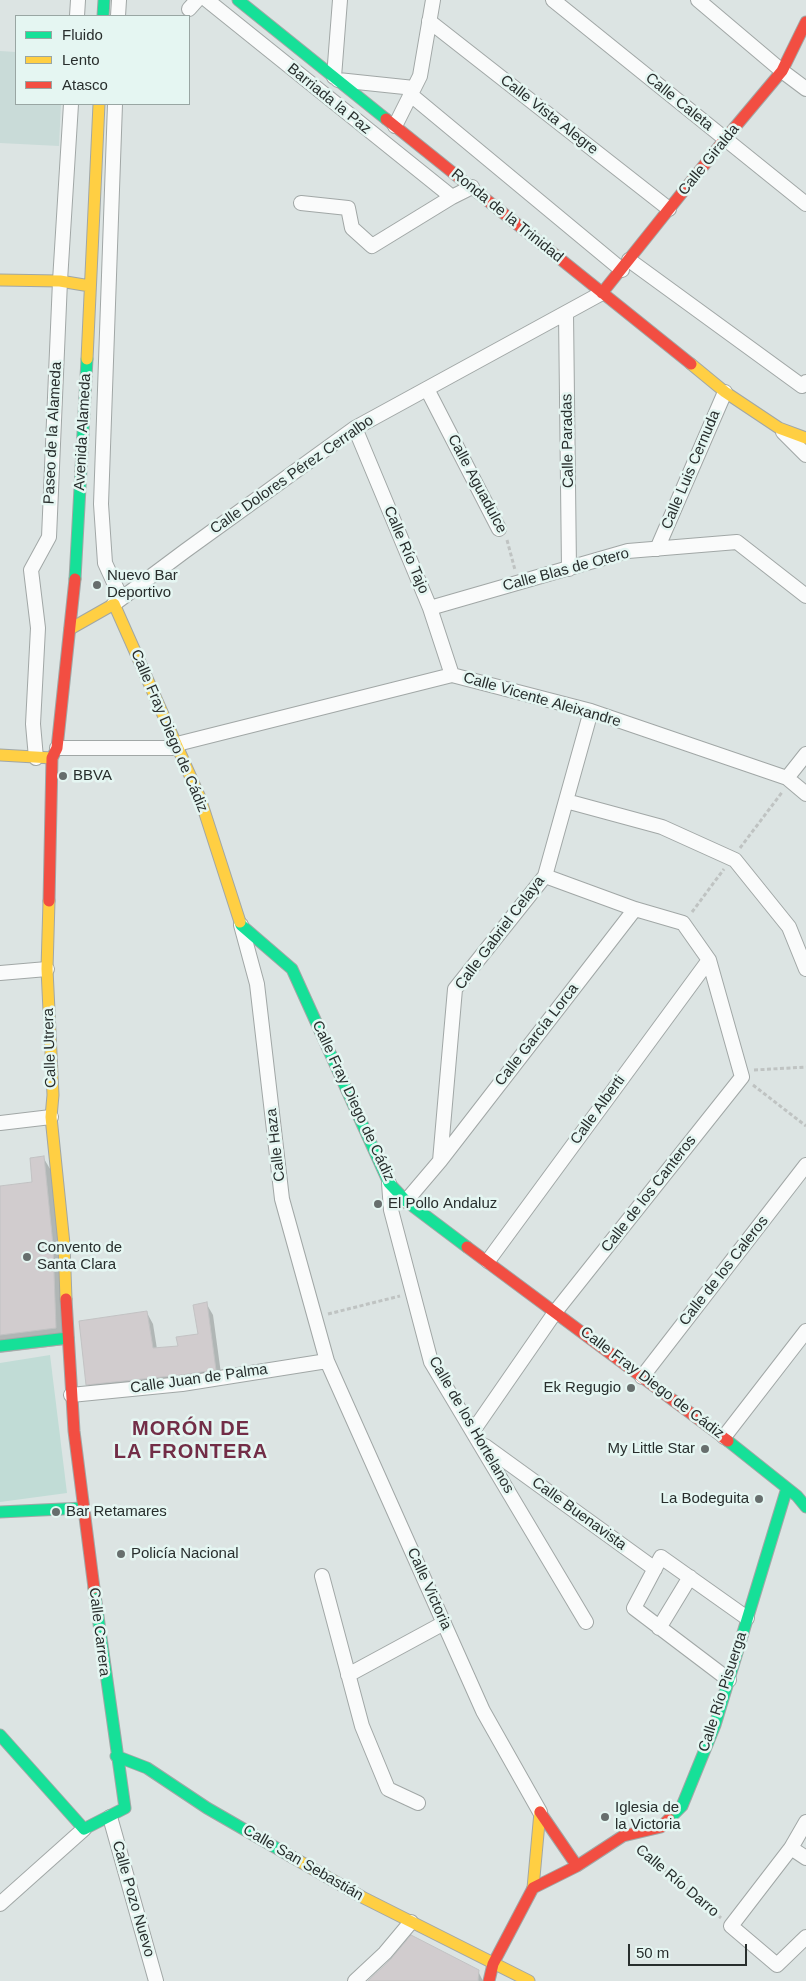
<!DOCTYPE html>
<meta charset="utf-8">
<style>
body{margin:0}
#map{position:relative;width:806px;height:1981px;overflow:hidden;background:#dce4e3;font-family:Helvetica,sans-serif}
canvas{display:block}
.legend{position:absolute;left:15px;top:15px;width:175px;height:90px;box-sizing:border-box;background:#e5f6f2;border:1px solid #99a6a3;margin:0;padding:6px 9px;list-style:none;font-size:15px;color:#282e2d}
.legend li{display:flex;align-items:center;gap:10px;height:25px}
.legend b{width:25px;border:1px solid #99a6a3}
.scale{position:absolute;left:628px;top:1944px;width:119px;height:22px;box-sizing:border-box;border:2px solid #282e2d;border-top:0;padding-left:6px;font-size:15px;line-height:18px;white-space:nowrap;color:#282e2d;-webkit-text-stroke:4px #e5f6f2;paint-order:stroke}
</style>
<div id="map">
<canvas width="806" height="1981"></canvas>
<ul class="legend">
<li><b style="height:6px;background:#16e098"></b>Fluido</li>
<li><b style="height:6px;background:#ffcf43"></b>Lento</li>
<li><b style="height:6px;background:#f24e42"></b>Atasco</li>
</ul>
<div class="scale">50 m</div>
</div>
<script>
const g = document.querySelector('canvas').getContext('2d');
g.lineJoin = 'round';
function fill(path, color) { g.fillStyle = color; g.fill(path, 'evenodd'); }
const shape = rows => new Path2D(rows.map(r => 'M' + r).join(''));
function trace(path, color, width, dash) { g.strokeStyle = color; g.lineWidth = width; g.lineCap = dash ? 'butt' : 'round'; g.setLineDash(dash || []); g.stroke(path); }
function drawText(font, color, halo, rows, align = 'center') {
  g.font = font + ' Helvetica,sans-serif'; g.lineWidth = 5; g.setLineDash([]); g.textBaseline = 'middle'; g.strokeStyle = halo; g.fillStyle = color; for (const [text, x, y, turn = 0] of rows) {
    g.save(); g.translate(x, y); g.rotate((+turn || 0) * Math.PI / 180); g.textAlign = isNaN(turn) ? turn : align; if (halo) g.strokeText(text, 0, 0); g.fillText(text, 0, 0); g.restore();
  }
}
const built = shape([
 [0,51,16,52,16,104,61,104,59,146,0,143]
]);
const green = shape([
 [50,1355,67,1493,0,1502,0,1363]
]);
const shadow = shape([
 [43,1157,53,1174,65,1345,0,1353,0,1188,34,1183],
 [206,1303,213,1315,222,1381,94,1396,88,1384,147,1313,153,1324,157,1349,179,1347,199,1335],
 [478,1971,483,1981,370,1981]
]);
const building = shape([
 [44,1156,53,1245,56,1328,0,1335,0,1186,32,1182,30,1158,44,1156],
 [207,1302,216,1370,181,1375,86,1385,79,1321,147,1311,153,1348,178,1346,176,1337,198,1334,193,1305,207,1302],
 [411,1935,479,1970,478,1981,368,1981,391,1959,411,1935]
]);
const path = shape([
 [507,540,515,570],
 [740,848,783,791],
 [692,912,724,869],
 [754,1070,806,1067],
 [753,1085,806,1126],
 [328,1314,400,1296],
 [640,1849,721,1918]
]);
const street = shape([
 [207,0,452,197,472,187],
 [553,0,806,204],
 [698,0,782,71,806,89],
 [189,9,197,0],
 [77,16,78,0],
 [118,16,119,0],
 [429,21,669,209],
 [334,77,340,0],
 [338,80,414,88],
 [411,95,622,270],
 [115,104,101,504,105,563,121,598],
 [395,126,420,76,433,0],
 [301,203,348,208,352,228,372,246,452,197],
 [629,260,802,386,806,382],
 [566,313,569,569],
 [427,389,499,529],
 [355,428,430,608,452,675],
 [783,432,806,455],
 [657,549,725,392],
 [114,604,185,551,355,428,602,293],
 [430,608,628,551,737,542,806,596],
 [177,744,452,675,591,711,787,778,806,794],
 [57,748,178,748],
 [36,758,33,724,38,628,31,570,49,537,60,281,71,104],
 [787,778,806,754],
 [566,801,662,827,735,860,789,927,806,969],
 [241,925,257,984,282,1199,327,1361,483,1711,540,1812],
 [0,973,47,969],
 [0,1123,51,1117],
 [440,1161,455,989,545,876,591,711],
 [389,1183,391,1210,431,1362,586,1622],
 [406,1201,440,1161,635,909],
 [488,1261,709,960],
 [642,1377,806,1165],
 [71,1395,182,1384,327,1361],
 [473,1431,556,1311,742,1077,709,960,683,923,635,909,545,876],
 [724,1437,806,1331],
 [485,1446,655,1569],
 [322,1576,362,1726,388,1789,418,1803],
 [659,1628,690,1577],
 [348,1675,444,1623],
 [729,1680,634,1608,661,1557,747,1618],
 [110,1817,156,1981],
 [806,1822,791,1848,731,1926,777,1965,806,1937],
 [791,1848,806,1858],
 [0,1904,84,1829],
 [355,1981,385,1953,411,1922]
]);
const fast = shape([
 [238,0,386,119],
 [103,16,104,0],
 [75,579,87,359],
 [240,922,241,925,292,969,389,1183,406,1201,467,1247],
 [0,1346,68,1338],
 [728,1441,797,1496,806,1507],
 [0,1512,83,1508],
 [0,1735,84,1829,125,1808,94,1588],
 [116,1756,147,1768,207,1808,292,1857],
 [669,1819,682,1806,715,1725,787,1488]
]);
const slow = shape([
 [0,280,60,281,90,286],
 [87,359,99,104],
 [691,364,725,392,779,428,806,438],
 [70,629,114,604,200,798,240,922],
 [0,755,52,758],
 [49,901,47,969,53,1095,51,1117,64,1244,66,1299],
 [292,1857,362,1897,529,1981],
 [533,1888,540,1812]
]);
const jam = shape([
 [386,119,691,364],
 [602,293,725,139,782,71,806,22],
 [49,901,52,758,57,748,75,579],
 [467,1247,728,1441],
 [66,1299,74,1431,94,1588],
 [540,1812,577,1866],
 [489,1981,493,1964,533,1888,577,1866,623,1836,661,1827,669,1819]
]);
const markers = [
 [97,585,5,"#676e6d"],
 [63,776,5,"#676e6d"],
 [378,1204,5,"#676e6d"],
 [27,1257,5,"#676e6d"],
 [631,1388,5,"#676e6d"],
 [705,1449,5,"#676e6d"],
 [759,1499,5,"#676e6d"],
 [56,1512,5,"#676e6d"],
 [121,1554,5,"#676e6d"],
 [605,1817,5,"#676e6d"]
];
const streetNames = [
 ["Barriada la Paz",329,99,39],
 ["Calle Caleta",679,102,39],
 ["Calle Vista Alegre",549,115,38],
 ["Calle Giralda",709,160,-51],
 ["Ronda de la Trinidad",507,216,39],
 ["Avenida Alameda",83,432,-87],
 ["Paseo de la Alameda",53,433,-87],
 ["Calle Paradas",568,441,-91],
 ["Calle Luis Cernuda",691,470,-67],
 ["Calle Dolores Pérez Cerralbo",292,475,-35],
 ["Calle Aguadulce",477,484,62],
 ["Calle Río Tajo",406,550,67],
 ["Calle Blas de Otero",566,570,-15],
 ["Calle Vicente Aleixandre",542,700,16],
 ["Calle Fray Diego de Cádiz",169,731,67],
 ["Calle Gabriel Celaya",500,933,-53],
 ["Calle García Lorca",537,1035,-52],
 ["Calle Utrera",50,1048,-92],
 ["Calle Fray Diego de Cádiz",353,1101,65],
 ["Calle Alberti",598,1110,-54],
 ["Calle Haza",276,1145,-97],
 ["Calle de los Canteros",649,1194,-52],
 ["Calle de los Caleros",724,1271,-52],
 ["Calle Juan de Palma",199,1379,-8],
 ["Calle Fray Diego de Cádiz",652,1383,37],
 ["Calle de los Hortelanos",471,1425,60],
 ["Calle Buenavista",579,1514,36],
 ["Calle Victoria",429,1589,66],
 ["Calle Carrera",99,1632,83],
 ["Calle Río Pisuerga",723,1692,-72],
 ["Calle San Sebastián",303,1863,30],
 ["Calle Río Darro",677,1881,40],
 ["Calle Pozo Nuevo",133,1899,74]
];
const poiNames = [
 ["Nuevo Bar",107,576],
 ["Deportivo",107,593],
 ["BBVA",73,776],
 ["El Pollo Andaluz",388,1204],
 ["Convento de",37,1248],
 ["Santa Clara",37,1265],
 ["Ek Regugio",621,1388,"right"],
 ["My Little Star",695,1449,"right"],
 ["La Bodeguita",749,1499,"right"],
 ["Bar Retamares",66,1512],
 ["Policía Nacional",131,1554],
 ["Iglesia de",615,1808],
 ["la Victoria",615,1825]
];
const districtNames = [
 ["MORÓN DE",191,1429],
 ["LA FRONTERA",191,1452]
];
fill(built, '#c9dbd8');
fill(green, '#c1dcd6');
fill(shadow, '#0003');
fill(building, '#d1ccce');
trace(building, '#c2c2c3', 1);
trace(street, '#a1a7a6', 16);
trace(fast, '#a1a7a6', 13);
trace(slow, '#a1a7a6', 13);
trace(jam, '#a1a7a6', 13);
trace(path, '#bfc3c2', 3, [4, 2.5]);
trace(street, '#fafbfb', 14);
trace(fast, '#16e098', 11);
trace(slow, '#ffcf43', 11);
trace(jam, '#f24e42', 11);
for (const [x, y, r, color] of markers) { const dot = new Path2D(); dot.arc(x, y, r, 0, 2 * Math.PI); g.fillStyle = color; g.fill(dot); trace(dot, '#e5f6f2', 2); }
drawText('15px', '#282e2d', '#e5f6f2', streetNames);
drawText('15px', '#282e2d', '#e5f6f2', poiNames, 'left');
g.letterSpacing = '1px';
drawText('bold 20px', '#722e47', '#e5f6f2', districtNames);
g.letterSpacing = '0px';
</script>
